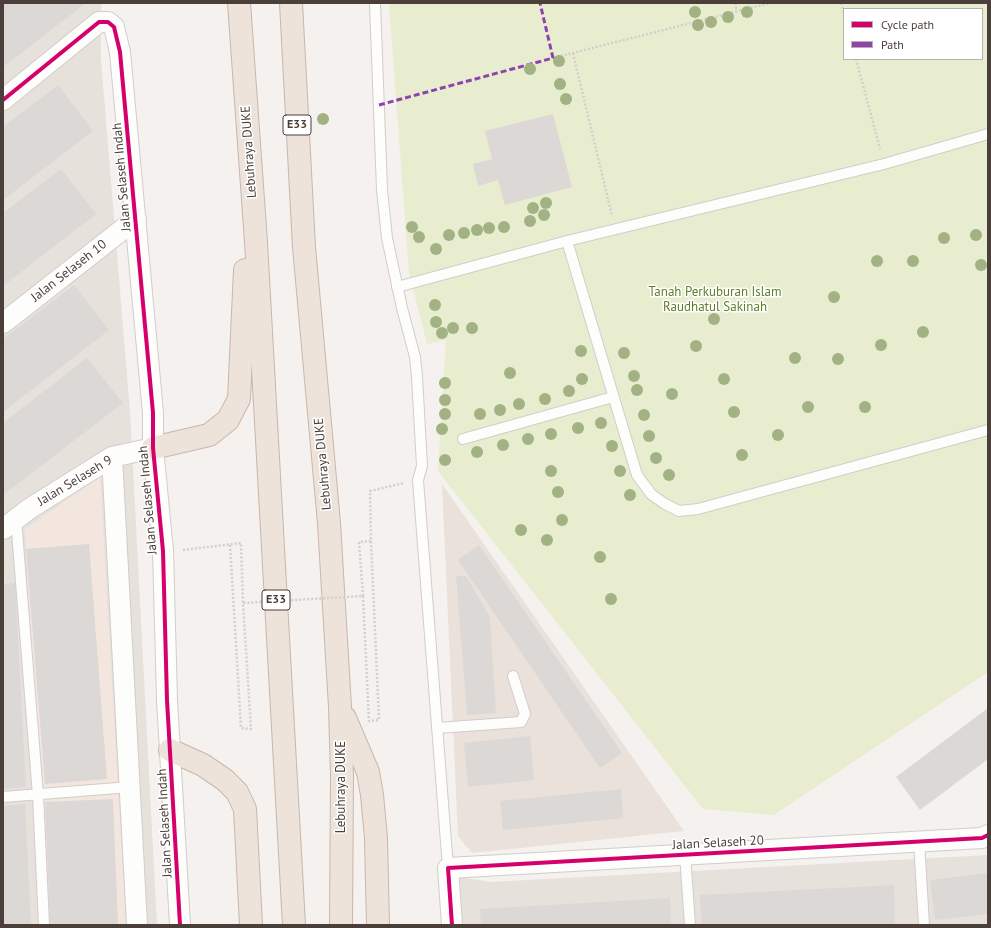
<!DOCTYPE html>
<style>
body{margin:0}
#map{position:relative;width:991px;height:928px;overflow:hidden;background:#f4f1ee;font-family:"PT Sans",sans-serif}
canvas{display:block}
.frame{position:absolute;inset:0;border:4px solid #4b3f39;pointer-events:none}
.legend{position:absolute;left:843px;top:8px;width:140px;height:52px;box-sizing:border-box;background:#fff;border:1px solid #b7b2b0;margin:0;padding:5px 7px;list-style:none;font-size:12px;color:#4b3f39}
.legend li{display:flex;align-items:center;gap:8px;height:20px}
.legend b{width:20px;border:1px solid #b7b2b0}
</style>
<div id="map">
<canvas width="991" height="928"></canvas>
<div class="frame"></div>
<ul class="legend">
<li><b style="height:5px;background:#d6006c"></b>Cycle path</li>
<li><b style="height:5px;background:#8e44ad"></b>Path</li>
</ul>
</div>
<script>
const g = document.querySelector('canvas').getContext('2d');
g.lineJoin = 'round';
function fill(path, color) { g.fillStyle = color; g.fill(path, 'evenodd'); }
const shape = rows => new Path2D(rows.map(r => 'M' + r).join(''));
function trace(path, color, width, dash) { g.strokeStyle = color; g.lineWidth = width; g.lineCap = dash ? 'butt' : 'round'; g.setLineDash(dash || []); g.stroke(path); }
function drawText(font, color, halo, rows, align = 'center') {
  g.font = font + ' "PT Sans",sans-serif'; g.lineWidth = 3; g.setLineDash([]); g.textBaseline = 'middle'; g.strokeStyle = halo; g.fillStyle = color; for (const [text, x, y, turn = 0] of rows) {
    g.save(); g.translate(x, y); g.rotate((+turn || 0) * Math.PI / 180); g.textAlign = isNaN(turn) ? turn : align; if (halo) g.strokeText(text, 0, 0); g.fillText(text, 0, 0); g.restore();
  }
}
const residential = shape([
 [3,3,101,3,101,60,130,411,157,925,3,925],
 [988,855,988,925,442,925,439,874,491,882]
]);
const commercial = shape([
 [100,477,126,925,46,925,25,529]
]);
const education = shape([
 [442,484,684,831,472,853,458,836]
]);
const green = shape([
 [389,3,988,3,988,672,774,815,703,809,438,471,446,340,427,344,409,273],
 [844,9,982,9,982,59,844,59]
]);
const building = shape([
 [3,3,86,3,3,67],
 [58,85,93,131,3,200,3,127],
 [553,114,572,187,505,205,498,180,478,186,473,164,492,159,485,131],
 [61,169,96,214,3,286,3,213],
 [74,285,109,330,3,412,3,339],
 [87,358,123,403,3,495,3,423],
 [89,544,107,779,45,784,26,549],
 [479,545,622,753,600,768,458,560],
 [456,576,466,576,490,617,496,713,467,715],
 [15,583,26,787,3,789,3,584],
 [988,708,988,759,920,810,896,777],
 [530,736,534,780,468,787,464,743],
 [621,789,623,818,503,830,500,801],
 [113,799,118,925,50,925,45,802],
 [25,804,31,925,3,925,3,806],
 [988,873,988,914,935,920,930,880],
 [894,885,895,925,702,925,700,895],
 [670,898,671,925,481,925,480,909]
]);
const path = shape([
 [735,3,737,11],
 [841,3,844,13],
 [573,53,612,216],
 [553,58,770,3],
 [856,59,880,149],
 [183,550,241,543,243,603],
 [363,596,359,542,371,541,370,491,404,483]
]);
const lane = shape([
 [375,3,382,190,387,238,402,308,415,357,417,377,422,466,418,480,448,868],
 [567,241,637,475,651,494,665,504,679,511,698,509,988,430],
 [397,287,567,241,884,164,988,134],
 [463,439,613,397],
 [16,519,38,795,44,925],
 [437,728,521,722,525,714,513,676],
 [3,797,130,787],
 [919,841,924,925],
 [685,854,690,925]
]);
const street = shape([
 [3,100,99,22,108,22,114,27,120,52,153,413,153,448,163,551,167,700,180,925],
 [3,323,136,219],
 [112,457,137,925],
 [3,529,29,509,112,457,153,448],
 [452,925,448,868,982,838,988,835]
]);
const highway = shape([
 [239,3,256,242,294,925],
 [291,3,304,247,329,523,340,707,342,776,341,925],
 [153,448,209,435,228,420,239,399,245,270],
 [345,718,368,772,372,795,376,838,378,925],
 [170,750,203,765,225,780,237,792,245,809,251,925]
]);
const pathBridge = shape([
 [230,545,241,728,251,729,243,603,363,596,369,721,379,720,371,541]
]);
const quiet = shape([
 [379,105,553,58,540,3]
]);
const cycleway = shape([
 [3,100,99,22,108,22,114,27,120,52,153,413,153,448,163,551,167,700,180,925],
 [452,925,448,868,982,838,988,835]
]);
const trees = [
 [695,12],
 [747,12],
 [728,17],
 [711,22],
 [698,25],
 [559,61],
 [530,69],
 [560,84],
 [566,99],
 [323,119],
 [546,203],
 [533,208],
 [544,215],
 [530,221],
 [412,227],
 [504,227],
 [489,228],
 [477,230],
 [464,233],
 [449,235],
 [976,235],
 [419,237],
 [944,238],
 [436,249],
 [877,261],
 [913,261],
 [981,265],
 [834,297],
 [435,305],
 [714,319],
 [436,322],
 [453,328],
 [472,328],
 [923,332],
 [442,333],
 [881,345],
 [696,346],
 [581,351],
 [624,353],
 [795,358],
 [838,359],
 [510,373],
 [634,376],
 [582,379],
 [724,379],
 [445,383],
 [637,390],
 [569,391],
 [672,394],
 [545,399],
 [445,400],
 [519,404],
 [808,407],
 [865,407],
 [500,410],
 [734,412],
 [445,414],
 [480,414],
 [644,415],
 [601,423],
 [578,428],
 [442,429],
 [551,434],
 [778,435],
 [649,436],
 [528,439],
 [503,445],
 [612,446],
 [477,452],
 [742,455],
 [656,458],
 [445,460],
 [551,471],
 [620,471],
 [669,475],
 [558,492],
 [630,495],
 [562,520],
 [521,530],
 [547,540],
 [600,557],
 [611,599]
];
const shields = [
 [297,125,28],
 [276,600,28]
];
const shieldNames = [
 ["E33",297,125],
 ["E33",276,600]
];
const streetNames = [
 ["Lebuhraya DUKE",249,152,-94],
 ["Jalan Selaseh Indah",122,177,-95],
 ["Jalan Selaseh 10",69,271,-38],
 ["Lebuhraya DUKE",323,464,-95],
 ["Jalan Selaseh 9",75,481,-31],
 ["Jalan Selaseh Indah",148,500,-95],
 ["Lebuhraya DUKE",341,787,-90],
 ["Jalan Selaseh Indah",165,823,-93],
 ["Jalan Selaseh 20",718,843,-3]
];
const parkNames = [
 ["Tanah Perkuburan Islam",715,292],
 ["Raudhatul Sakinah",715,307]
];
fill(residential, '#e7e1dc');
fill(commercial, '#f3e6df');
fill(education, '#eae1da');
fill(green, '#e9edcf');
fill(building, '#dcd8d5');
trace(lane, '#d1cdca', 12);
trace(street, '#d1cdca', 22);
trace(highway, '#cbb6aa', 24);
trace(path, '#d3cfcc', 2.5, [2, 2]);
trace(lane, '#fdfdfc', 10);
trace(street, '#fdfdfc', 20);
trace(highway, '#ede3db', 22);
trace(pathBridge, '#d3cfcc', 2.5, [2, 2]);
trace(quiet, '#8e44ad', 3, [6, 3]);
trace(cycleway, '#d6006c', 4);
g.fillStyle = '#a3b283';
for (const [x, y] of trees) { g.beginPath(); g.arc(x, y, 6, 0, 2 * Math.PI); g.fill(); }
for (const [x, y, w] of shields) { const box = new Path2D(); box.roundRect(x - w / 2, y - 10, w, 20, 3); g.fillStyle = '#fff'; g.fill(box); trace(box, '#4b3f39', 1); }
drawText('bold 12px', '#4b3f39', null, shieldNames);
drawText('13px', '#4b3f39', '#fff', streetNames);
drawText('13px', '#617e2b', '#fff', parkNames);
</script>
